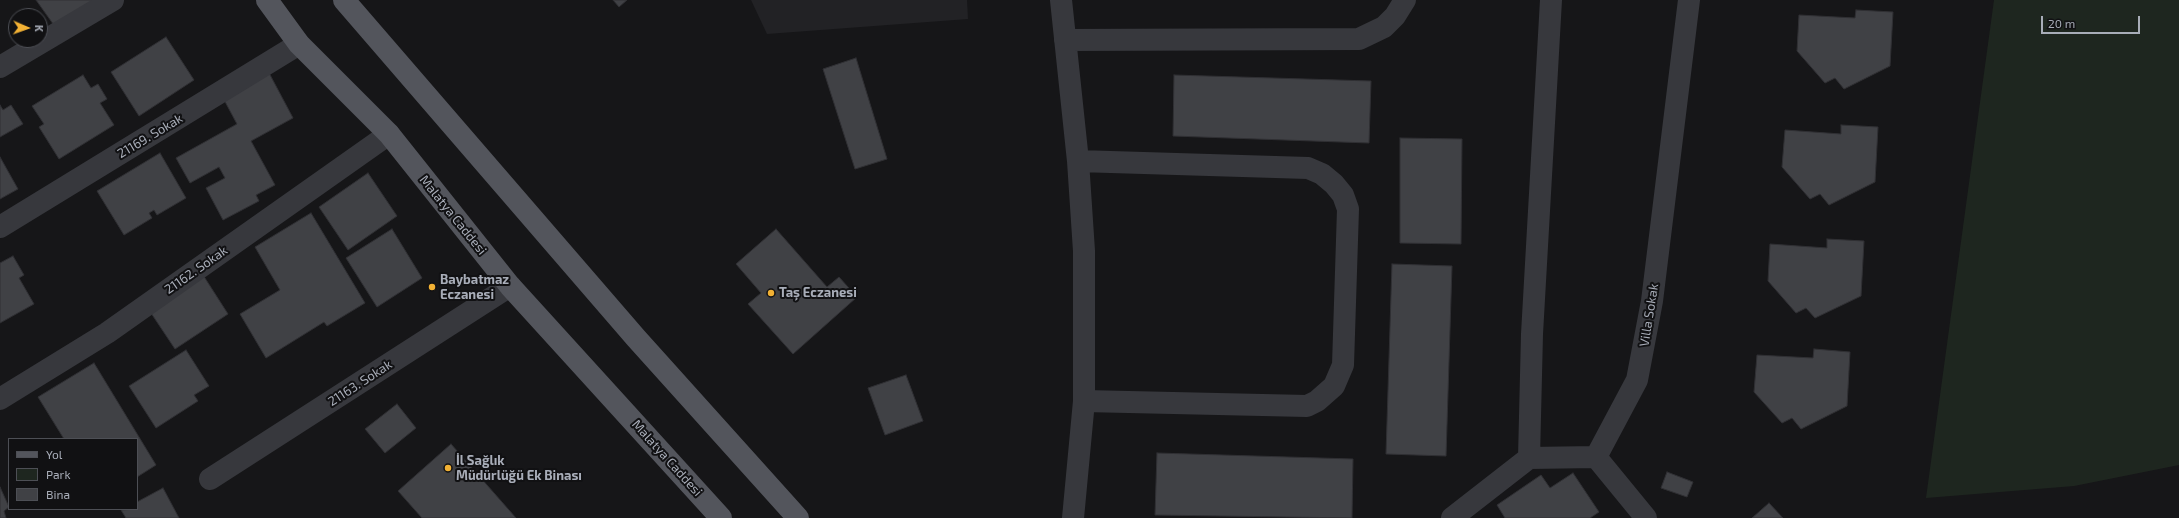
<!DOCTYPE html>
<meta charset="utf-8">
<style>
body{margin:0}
#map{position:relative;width:2179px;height:518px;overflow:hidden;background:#161618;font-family:"Exo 2",sans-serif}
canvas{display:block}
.legend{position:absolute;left:8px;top:438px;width:130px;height:72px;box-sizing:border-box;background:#111113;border:1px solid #4d4f55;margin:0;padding:5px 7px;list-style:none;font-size:12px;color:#a8adb8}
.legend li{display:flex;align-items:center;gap:8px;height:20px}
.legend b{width:20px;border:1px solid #4d4f55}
.north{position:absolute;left:8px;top:8px;width:40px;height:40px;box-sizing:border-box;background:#111113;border:1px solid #4d4f55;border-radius:50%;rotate:92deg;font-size:11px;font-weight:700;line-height:16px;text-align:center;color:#a8adb8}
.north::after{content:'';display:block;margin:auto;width:14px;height:18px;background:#f2b134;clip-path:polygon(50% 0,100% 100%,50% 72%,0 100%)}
.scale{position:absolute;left:2041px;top:16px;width:99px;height:18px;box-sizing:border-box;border:2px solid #a8adb8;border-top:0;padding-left:5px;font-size:12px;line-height:14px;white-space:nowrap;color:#a8adb8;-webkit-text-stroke:3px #111113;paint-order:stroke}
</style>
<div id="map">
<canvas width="2179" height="518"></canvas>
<ul class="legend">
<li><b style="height:5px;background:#53555c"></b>Yol</li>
<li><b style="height:11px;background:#1e261f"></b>Park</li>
<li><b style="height:11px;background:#404145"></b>Bina</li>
</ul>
<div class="north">K</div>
<div class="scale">20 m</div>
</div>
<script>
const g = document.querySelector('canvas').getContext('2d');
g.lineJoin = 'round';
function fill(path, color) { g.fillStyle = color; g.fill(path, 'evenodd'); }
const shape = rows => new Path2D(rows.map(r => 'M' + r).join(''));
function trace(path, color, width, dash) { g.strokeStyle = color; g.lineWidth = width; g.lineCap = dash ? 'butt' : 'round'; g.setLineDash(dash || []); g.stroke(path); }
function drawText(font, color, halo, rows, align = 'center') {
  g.font = font + ' "Exo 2",sans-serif'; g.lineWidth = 4; g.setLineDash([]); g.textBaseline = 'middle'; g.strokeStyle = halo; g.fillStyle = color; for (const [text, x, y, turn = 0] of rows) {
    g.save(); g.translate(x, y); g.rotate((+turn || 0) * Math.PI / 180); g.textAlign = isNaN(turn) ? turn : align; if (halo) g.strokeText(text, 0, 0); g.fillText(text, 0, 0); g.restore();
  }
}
const built = shape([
 [751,0,967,0,968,19,767,34]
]);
const green = shape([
 [1994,0,2179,0,2179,465,2074,486,1926,498]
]);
const building = shape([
 [36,0,94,0,56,28,36,0],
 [613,0,627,0,619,7,613,0],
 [1856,10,1893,12,1890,66,1844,89,1835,78,1825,83,1797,51,1799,15,1855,18,1856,10],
 [166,37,194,80,139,116,111,72,166,37],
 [856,58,887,159,855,169,823,69,856,58],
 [268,71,293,118,251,141,275,185,256,195,259,201,223,220,206,188,225,178,219,167,190,183,176,158,237,124,222,96,268,71],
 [83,75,91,88,98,84,107,99,100,103,114,125,59,159,39,127,44,124,32,106,83,75],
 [1174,75,1371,81,1369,143,1173,136,1174,75],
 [0,105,3,110,11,105,23,124,0,137,0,105],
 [1841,125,1878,127,1875,182,1829,205,1820,194,1810,199,1782,167,1785,130,1841,134,1841,125],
 [1400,138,1462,139,1461,244,1400,243,1400,138],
 [160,153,186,198,157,215,154,210,149,213,152,218,124,235,97,191,160,153],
 [0,157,18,189,0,199,0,157],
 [368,173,397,216,348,250,319,207,368,173],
 [311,213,365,303,327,326,324,322,266,358,240,314,280,290,255,247,311,213],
 [392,229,422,278,377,307,346,258,392,229],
 [776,229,827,287,839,277,857,297,793,354,748,304,761,293,736,264,776,229],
 [1827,239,1864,241,1861,296,1815,318,1806,308,1796,313,1768,281,1770,244,1827,248,1827,239],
 [13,256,24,275,19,278,34,304,0,323,0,263,13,256],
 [1392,264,1452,266,1446,456,1386,454,1392,264],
 [203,275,228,314,175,349,149,310,203,275],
 [1814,349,1850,352,1847,406,1801,429,1792,418,1782,423,1754,392,1757,355,1813,358,1814,349],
 [186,350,209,386,194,395,198,401,156,428,129,386,186,350],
 [94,363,156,465,137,477,137,439,64,439,38,397,94,363],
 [906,375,923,421,885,435,868,388,906,375],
 [397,404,416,428,385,453,365,429,397,404],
 [451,444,516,518,422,518,398,491,451,444],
 [1157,453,1353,459,1352,518,1155,515,1157,453],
 [1667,472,1693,482,1687,497,1661,488,1667,472],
 [1573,473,1599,512,1590,518,1505,518,1497,505,1541,475,1550,488,1573,473],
 [0,487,9,507,4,511,6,518,0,518,0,487],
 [163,488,179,518,126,518,121,510,137,509,137,502,163,488],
 [1769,503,1783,518,1752,518,1769,503]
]);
const minor = shape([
 [1061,0,1078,161,1084,251,1084,401,1073,518],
 [1065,40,1359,39,1384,27,1395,16,1405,0],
 [0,67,113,0],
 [1078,161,1308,168,1322,174,1334,184,1343,195,1348,209,1343,365,1334,386,1317,401,1307,406,1084,401],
 [0,227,299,44],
 [0,399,107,333,389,134],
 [1596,457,1646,518],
 [1529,458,1532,334,1551,0],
 [210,479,510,286],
 [1452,518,1529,458,1596,457,1637,380,1652,301,1689,0]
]);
const major = shape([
 [267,0,299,44,389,134,510,286,721,518],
 [344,0,636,338,798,518]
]);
const markers = [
 [432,287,4,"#f2b134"],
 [771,293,4,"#f2b134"],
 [448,468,4,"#f2b134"]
];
const streetNames = [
 ["21169. Sokak",150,136,-31],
 ["Malatya Caddesi",453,215,51],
 ["21162. Sokak",196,270,-35],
 ["Villa Sokak",1649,315,-81],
 ["21163. Sokak",360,383,-33],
 ["Malatya Caddesi",667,458,48]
];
const poiNames = [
 ["Baybatmaz",440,280],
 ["Eczanesi",440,295],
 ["Taş Eczanesi",779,293],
 ["İl Sağlık",456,461],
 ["Müdürlüğü Ek Binası",456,476]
];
fill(built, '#222225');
fill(green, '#1e261f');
fill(building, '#404145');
trace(building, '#303034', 1);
trace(minor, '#37383d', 22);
trace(major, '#53555c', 22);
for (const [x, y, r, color] of markers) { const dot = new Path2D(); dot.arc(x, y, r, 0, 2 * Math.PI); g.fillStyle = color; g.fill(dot); trace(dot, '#111113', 1.5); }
drawText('13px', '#a8adb8', '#111113', streetNames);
drawText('bold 13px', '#a8adb8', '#111113', poiNames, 'left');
</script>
